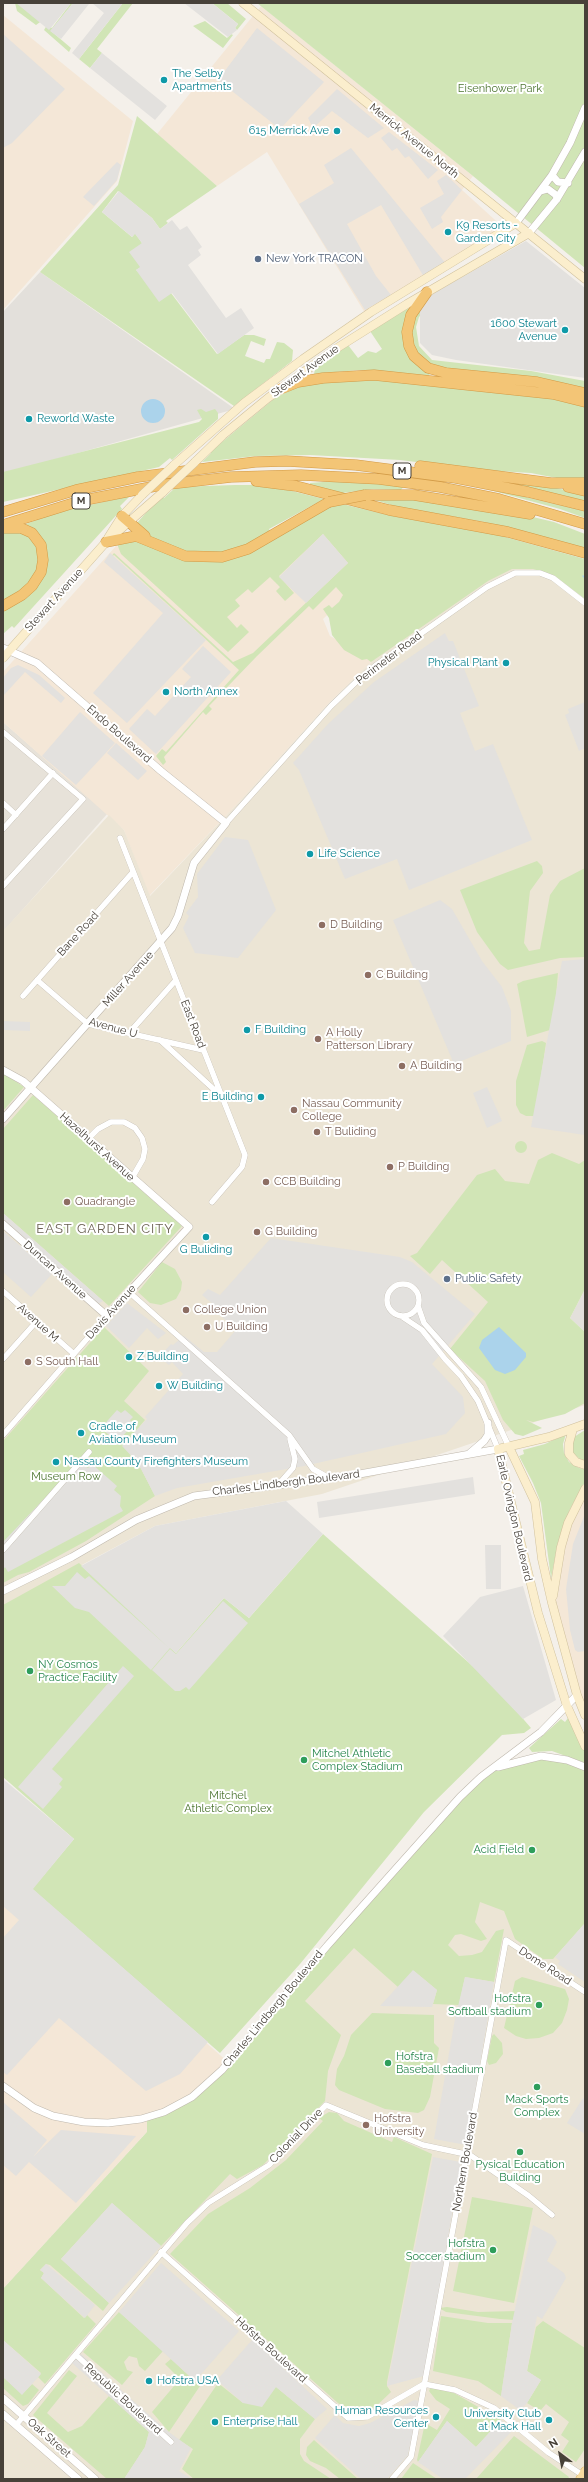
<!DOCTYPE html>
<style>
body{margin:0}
#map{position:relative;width:588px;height:2482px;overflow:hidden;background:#f4f0ea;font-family:Raleway,sans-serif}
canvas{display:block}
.frame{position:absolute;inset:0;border:4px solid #474139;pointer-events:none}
.north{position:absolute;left:540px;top:2434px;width:40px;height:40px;-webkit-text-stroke:3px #fff;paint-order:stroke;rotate:328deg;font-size:11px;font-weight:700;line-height:16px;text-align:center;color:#474139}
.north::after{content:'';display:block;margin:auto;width:14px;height:18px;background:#474139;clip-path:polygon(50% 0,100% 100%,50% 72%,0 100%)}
</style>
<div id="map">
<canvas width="588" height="2482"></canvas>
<div class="frame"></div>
<div class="north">N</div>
</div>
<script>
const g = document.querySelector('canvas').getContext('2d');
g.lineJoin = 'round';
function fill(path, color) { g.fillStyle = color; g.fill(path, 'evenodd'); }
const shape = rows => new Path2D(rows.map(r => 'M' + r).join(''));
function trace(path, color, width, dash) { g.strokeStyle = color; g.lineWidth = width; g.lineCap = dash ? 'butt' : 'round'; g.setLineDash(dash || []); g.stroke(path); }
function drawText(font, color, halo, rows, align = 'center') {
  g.font = font + ' Raleway,sans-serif'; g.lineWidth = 4; g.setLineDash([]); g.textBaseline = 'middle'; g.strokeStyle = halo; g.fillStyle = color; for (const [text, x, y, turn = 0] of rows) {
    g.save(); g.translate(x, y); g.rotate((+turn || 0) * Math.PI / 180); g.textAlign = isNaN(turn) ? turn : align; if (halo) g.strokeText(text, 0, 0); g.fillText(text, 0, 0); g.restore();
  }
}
const residential = shape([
 [3,722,108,813,3,932]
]);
const commercial = shape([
 [261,6,473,176,462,190,505,229,365,313,267,152,217,186,157,134],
 [3,15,133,121,117,181,3,310],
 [334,511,367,578,323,619,330,636,374,659,328,704,241,800,149,896,124,830,3,722,3,672,116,546,158,567],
 [585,1491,585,1713,553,1602,567,1529],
 [3,1863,229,2063,144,2135,3,2289]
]);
const industrial = shape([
 [40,272,235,409,3,474,3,312],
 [585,1289,585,1332,570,1318]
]);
const education = shape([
 [528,551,585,602,585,1289,570,1318,585,1375,585,1405,322,1494,155,1526,3,1607,3,931,109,815,124,830,150,896,241,800,328,704,374,659],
 [585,1767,585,2479,3,2479,3,2289,147,2132,147,2117,204,2087,327,1946]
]);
const green = shape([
 [15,3,25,3,43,20,36,25,17,11],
 [71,3,73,3,51,31,71,48,69,52,44,30,47,25,52,28],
 [123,3,133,3,97,49,102,53,90,68,79,59],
 [212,3,227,3,246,19,237,30,235,28,238,24],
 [257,3,585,3,585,268,473,176],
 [205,21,227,38,231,34,233,35,223,48,193,26],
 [137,116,217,186,166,221,168,223,160,229,152,218,118,191,102,212,132,237,135,233,142,243,140,268,136,270,171,293,217,354,244,335,254,335,266,339,264,346,251,341,245,356,264,363,266,359,270,359,277,342,284,343,293,350,292,361,234,406,40,272,118,185],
 [409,307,403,336,430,373,429,376,359,370,314,374,315,369,348,345,358,358,368,351,376,353,382,349,370,331],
 [428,307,419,317,416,327,419,346,432,360,531,371,585,381,585,389,441,369,420,358,413,347,410,332,418,308],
 [350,377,535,394,585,406,585,479,572,481,531,473,481,470,400,460,310,455,256,456,202,462,211,453,210,452,275,398,299,386],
 [201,409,206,412,215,409,218,413,218,419,172,460,170,458,159,467,3,502,3,472,199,422,202,419,197,410],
 [335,481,394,485,404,486,401,490,373,489,342,493,310,485,310,483],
 [506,482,549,486,585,495,585,501],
 [235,485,268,485,324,499,269,529,270,531,243,547,216,554,186,552,152,538,136,524,161,496,164,498,176,487],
 [492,489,580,510,585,511,585,518,560,509,490,490],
 [130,496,120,506,122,509,14,628,12,626,3,634,3,607,17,601,45,561,26,524,58,512],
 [365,497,434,501,516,513,554,522,585,534,585,549,484,522,398,507],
 [338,503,388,515,498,535,585,559,585,599,553,575,533,569,512,569,488,581,371,662,367,659,362,660,344,650,332,635,329,618,323,609,329,605,332,608,339,602,343,595,336,587,313,610,309,606,257,656,209,706,212,709,206,715,203,712,164,757,166,762,163,765,156,756,162,749,166,752,239,670,114,555,111,557,114,553,233,662,253,653,348,563,323,534,279,576,294,593,285,601,276,591,280,587,270,577,252,593,248,589,235,600,240,606,227,617,237,628,241,624,249,632,228,652,121,554,117,544,129,538,159,550,223,560],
 [9,530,33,537,40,558,37,571,29,584,3,602,3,531],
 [537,861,542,866,543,873,530,891,524,943,529,951,540,949,550,895,560,881,585,868,585,957,560,958,508,970,500,964,477,932,460,890],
 [558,973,553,1029,527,1037,517,984,523,981],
 [542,1041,546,1043,535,1116,526,1116,520,1113,516,1105,516,1081,527,1045],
 [3,1073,24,1087,3,1111],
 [33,1095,182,1226,109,1306,3,1213,3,1129],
 '515 1147a6 6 0 1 1 12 0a6 6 0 1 1-12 0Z',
 [552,1153,579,1164,585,1160,585,1289,570,1318,585,1332,585,1403,565,1414,533,1422,526,1420,542,1428,523,1436,515,1434,503,1420,485,1381,450,1349,488,1302,442,1260,430,1274,410,1256,417,1253,477,1175,495,1169,505,1181,529,1184,538,1160],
 [162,1262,175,1269,182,1282,181,1290,176,1299,161,1305,150,1303,138,1292],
 [104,1327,149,1371,124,1401,145,1420,123,1446,138,1463,155,1496,86,1541,29,1572,18,1575,3,1583,3,1441],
 [585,1430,585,1461,582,1461,572,1452,571,1444,574,1437],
 [566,1434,563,1444,564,1453,569,1462,579,1468,585,1469,585,1482,570,1509,558,1543,551,1578,541,1503,533,1483,519,1456,524,1454,523,1450,545,1444],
 [323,1534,493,1684,531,1728,524,1733,502,1735,424,1812,300,1964,220,2053,32,1889,74,1839,3,1777,3,1605,79,1563,176,1653,224,1598,249,1618],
 [568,1718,585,1752,585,1763,552,1751,532,1752,529,1748,561,1719,565,1722],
 [541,1756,585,1767,585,1923,553,1959,543,1959,515,1939,504,1911,480,1902,475,1922,487,1939,481,1941,461,1934,455,1935,448,1945,459,1956,472,1955,482,1952,496,1931,504,1929,494,1982,465,1977,459,2005,433,2004,437,1990,414,1971,398,1987,354,1948,305,2001,341,2035,328,2071,325,2101,263,2165,237,2179,230,2174,161,2246,112,2203,61,2259,109,2303,103,2311,50,2265,46,2264,40,2270,44,2273,41,2278,84,2318,87,2315,96,2324,45,2384,38,2377,41,2373,3,2340,3,2289,147,2132,147,2117,204,2087,413,1848,490,1770],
 [522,1977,565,1989,569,1999,567,2010,562,2023,553,2033,539,2038,526,2039,516,2036,504,2028,515,1981],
 [372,2013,434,2015,434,2043,439,2048,430,2097,424,2110,418,2113,385,2109,339,2090,335,2085,337,2069,344,2056,351,2035],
 [494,2034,502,2043,503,2054,496,2063,489,2065,487,2061,492,2036],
 [329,2112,337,2113,344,2121,392,2142,394,2137,432,2154,387,2382,387,2386,391,2392,372,2410,361,2414,347,2411,170,2254,208,2214,250,2188,286,2160,323,2121,319,2118],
 [472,2197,533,2208,514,2303,453,2291],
 [447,2307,478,2312,517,2311,515,2320,500,2319,446,2312,439,2308],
 [119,2312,163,2351,145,2371,139,2366,137,2358,129,2356,124,2362,127,2370,133,2372,122,2385,83,2352],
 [441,2316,488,2323,512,2323,501,2396,478,2381,433,2371],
 [543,2321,585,2348,585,2449,576,2462,562,2452,569,2441,561,2435,569,2422,546,2404,540,2411,527,2403,541,2380,527,2371,536,2327],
 [171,2359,200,2386,169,2432,152,2412,180,2379,165,2364],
 [69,2370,77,2376,47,2413,68,2432,82,2426,109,2396,149,2432,145,2447,124,2479,107,2479,33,2415],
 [3,2377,22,2394,32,2384,39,2390,28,2404,23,2406,3,2388],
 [218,2383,243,2403,276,2387,315,2419,300,2439,300,2454,304,2461,331,2479,194,2479,182,2469,193,2449,179,2440],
 [431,2387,454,2393,501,2420,476,2447,447,2421,418,2462,417,2460,425,2423,437,2430,450,2409,436,2400,429,2391],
 [514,2436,569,2477,568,2479,476,2479],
 [314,2440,358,2479,340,2479,326,2468,310,2461,306,2455,307,2447],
 [413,2463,437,2479,401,2479]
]);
const parking = shape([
 [16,3,71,3,49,30],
 [73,3,89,4,61,39,50,31],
 [92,3,123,3,79,59,72,53,104,13],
 [184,3,212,3,238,24,235,28,237,30,228,37],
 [257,28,324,82,280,129,218,80],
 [3,34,65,89,12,143,3,148],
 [102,53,167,106,155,120,90,68],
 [337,89,384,128,368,138,332,111,313,128,308,118],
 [389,132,438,170,428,179,409,156,405,158,397,148,392,151,381,138],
 [351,148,447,265,424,277,381,205,347,224,376,276,391,295,365,310,299,204,334,183,324,165],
 [117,162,121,165,117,180,94,206,83,197],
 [446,175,462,190,441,217,443,222,432,229,420,208,444,194,437,181],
 [119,191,152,218,160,229,172,220,180,230,187,226,202,247,198,250,201,255,188,265,226,318,241,308,254,328,218,354,172,293,159,302,136,270,140,267,129,252,142,243,135,234,132,237,102,212],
 [526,241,585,288,585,378,456,360,432,355,420,343,420,301],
 [323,534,348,563,306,603,279,577],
 [110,553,206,640,127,723,93,693,163,613,104,562],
 [445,633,449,641,453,641,479,706,460,713,475,751,493,744,532,840,409,890,397,859,345,879,299,770,293,763,328,724,374,682],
 [203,646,231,672,156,754,129,729,147,709,155,716,191,677,182,669],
 [18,665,39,675,65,698,61,703,25,672,3,696,3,678,11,668],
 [585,702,585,748,579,751,565,715,569,713,568,709],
 [80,712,115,743,76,785,42,756],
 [116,743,147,771,138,780,107,753],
 [225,837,248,840,276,910,238,958,195,953,183,928,189,916,186,913,198,897,197,874],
 [440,900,452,909,482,961,502,987,511,1011,511,1041,454,1064,393,920],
 [585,959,585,1135,531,1127,562,961],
 [3,1021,30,1022,30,1031,3,1030],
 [487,1087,502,1121,487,1128,473,1093],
 [3,1213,103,1301,98,1304,3,1220],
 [3,1231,52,1274,31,1297,3,1272],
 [271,1238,400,1257,412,1262,475,1314,432,1364,463,1397,465,1413,446,1434,304,1466,177,1488,155,1496,138,1463,122,1446,147,1419,145,1417,183,1374,172,1362,169,1365,159,1357,171,1344,173,1345,184,1336,204,1352,217,1352,235,1331,235,1328,215,1311,214,1305,202,1295,208,1289,220,1295],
 [127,1303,166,1333,158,1339,147,1328,129,1348,106,1326],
 [117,1410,121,1413,125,1410,133,1417,130,1420,134,1424,117,1442,101,1428],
 [79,1462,88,1468,92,1464,117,1486,114,1490,121,1496,120,1506,123,1511,8,1572,5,1567,3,1570,3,1542],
 [473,1477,475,1494,319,1518,317,1502],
 [286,1501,323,1534,249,1618,224,1598,176,1653,170,1648,151,1670,89,1612,75,1608,52,1586,65,1586,77,1572,85,1579,89,1576,169,1648,81,1566,155,1526],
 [585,1514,585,1651,578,1652,575,1650,570,1630,566,1589,573,1544],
 [485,1545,501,1545,501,1589,486,1589],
 [523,1586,556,1700,523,1719,443,1636,480,1597],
 [223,1601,248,1623,189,1690,186,1687,180,1691,175,1691,152,1670,170,1649,176,1654],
 [123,1666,134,1676,52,1769,63,1779,59,1784,62,1787,43,1809,18,1787],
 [3,1779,74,1839,33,1889,208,2042,180,2074,146,2091,59,2018,7,2075,3,2072,3,1938,19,1920,3,1906],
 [585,1923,585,1982,558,1964,560,1961,555,1957],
 [413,1970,437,1990,432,2007,380,2006],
 [465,1977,494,1982,466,2145,434,2139,455,2019],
 [583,2098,585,2100,585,2134,567,2123],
 [3,2102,47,2140,33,2157,61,2130,136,2136,76,2203,29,2162,16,2176,3,2165],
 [433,2157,461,2162,424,2376,387,2386],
 [112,2203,161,2246,109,2303,61,2259],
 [533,2225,552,2235,557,2242,547,2261,564,2273,566,2278,542,2319,537,2316,527,2371,541,2380,527,2403,520,2410,501,2396,512,2323],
 [161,2263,239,2331,195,2381,119,2312],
 [46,2264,95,2305,85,2318,41,2278,44,2273,40,2270],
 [3,2340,41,2374,22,2395,3,2377],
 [252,2340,253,2340,327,2409,315,2419,276,2387,262,2407,243,2403,217,2380],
 [81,2354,166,2430,191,2448,179,2471,192,2479,124,2479,145,2447,149,2432,72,2363],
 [414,2400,419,2401,408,2455,387,2479,361,2479,315,2438,335,2415,343,2423,359,2426,370,2423],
 [501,2420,512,2431,465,2479,443,2479,418,2462,447,2421,476,2447]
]);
const water = shape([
 '141 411a12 12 0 1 1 24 0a12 12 0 1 1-24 0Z',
 [499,1327,526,1353,526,1357,515,1370,505,1374,495,1370,479,1348,482,1340]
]);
const stream = shape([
 [583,576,585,578]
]);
const minor = shape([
 [3,732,83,799,3,886],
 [3,803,16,815],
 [226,823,331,706,357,681,375,666,487,587,515,573,540,573,553,578,585,603],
 [3,829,53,773],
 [120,838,245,1155,242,1167,212,1202],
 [37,980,88,1024,203,1050],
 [23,996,133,872],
 [129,1033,176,980],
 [160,1040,220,1095],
 [88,1139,98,1129,111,1122,124,1122,135,1128,142,1138,145,1149,143,1159,132,1178],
 '387 1300a16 16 0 1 1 32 0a16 16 0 1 1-32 0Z',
 [3,1291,74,1354],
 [129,1292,289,1435,313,1469,329,1478],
 [418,1306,424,1323,481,1387,509,1447],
 [401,1316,422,1330,445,1359,461,1376,478,1401,498,1449],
 [3,1359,37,1321],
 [3,1435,107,1316],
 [278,1485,293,1468,295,1459,290,1439],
 [3,1550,89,1452],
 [161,2252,348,2418,367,2417,424,2384,455,2390,494,2408,549,2453,584,2476],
 [76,2355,171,2442],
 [16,2425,187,2223,208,2203,269,2165,326,2105,423,2145,470,2155,529,2196,552,2215],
 [392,2479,411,2457,506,1940,585,1992]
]);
const tertiary = shape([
 [552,175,558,182,568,183],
 [541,191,548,189,556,195,557,199],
 [516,223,552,175,570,143,585,108],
 [529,233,557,199,585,152],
 [3,648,37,663,161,771,226,823,194,863,178,916,172,928,3,1119],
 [3,1070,23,1081,189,1227,107,1316,3,1224],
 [470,1453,484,1441,488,1435,488,1423],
 [3,1591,72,1557,136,1520,194,1496,354,1475,498,1449],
 [498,1767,541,1756,567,1760,585,1767],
 [3,2086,34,2108,53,2116,84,2122,108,2123,141,2119,164,2112,192,2097,222,2070,327,1946,460,1797,481,1777,541,1732,577,1695],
 [3,2398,95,2479],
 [3,2414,78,2479]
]);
const secondary = shape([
 [243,3,585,279],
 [195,462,223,435,268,398,337,348,407,304,529,233],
 [174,465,244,403,303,359,371,312,516,223],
 [108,538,122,516,142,495],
 [3,658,106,542,163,492],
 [585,1424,549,1437,498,1449,538,1613,567,1706,585,1746],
 [573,1429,569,1443,569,1454,576,1462,585,1465],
 [509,1447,535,1502,542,1559,552,1603,577,1695,585,1715],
 [553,1596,561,1547,568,1523,585,1489]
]);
const primary = shape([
 [580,2479,585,2471]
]);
const motorway = shape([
 [427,292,411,315,407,332,409,346,414,356,428,368,446,373,537,382,585,393],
 [278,390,298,382,323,378,374,375,553,394,585,402],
 [420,466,551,483,585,483],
 [256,481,296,486,389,510,508,532,585,553],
 [568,487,585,491],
 [365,495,414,495,530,514],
 [3,512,76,490,138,477,255,462,286,461,356,465,456,478,528,492,585,506],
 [122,516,145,536],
 [3,525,80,501,161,485,231,477,301,475,379,479,440,487,499,499,585,524],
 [106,542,136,536,185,556,222,557,248,549,329,502],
 [3,606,22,595,32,586,41,572,43,560,41,545,32,533,21,528,4,528]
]);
const secondaryBridge = shape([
 [163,492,195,462],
 [142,495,174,465]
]);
const motorwayBridge = shape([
 [329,502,365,495]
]);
const markers = [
 [164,80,4,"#0f9aa8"],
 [337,131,4,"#0f9aa8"],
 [448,232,4,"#0f9aa8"],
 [258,259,4,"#5c6f8a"],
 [565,330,4,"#0f9aa8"],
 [29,419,4,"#0f9aa8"],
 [506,663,4,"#0f9aa8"],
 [166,692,4,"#0f9aa8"],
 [310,854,4,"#0f9aa8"],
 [322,925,4,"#8d6e63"],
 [368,975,4,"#8d6e63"],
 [247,1030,4,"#0f9aa8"],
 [318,1039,4,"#8d6e63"],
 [402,1066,4,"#8d6e63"],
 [261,1097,4,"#0f9aa8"],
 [294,1110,4,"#8d6e63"],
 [317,1132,4,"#8d6e63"],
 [390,1167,4,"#8d6e63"],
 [266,1182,4,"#8d6e63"],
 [67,1202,4,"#8d6e63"],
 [257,1232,4,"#8d6e63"],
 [206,1237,4,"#0f9aa8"],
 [447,1279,4,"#5c6f8a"],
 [186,1310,4,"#8d6e63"],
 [207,1327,4,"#8d6e63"],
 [129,1357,4,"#0f9aa8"],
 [28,1362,4,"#8d6e63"],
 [159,1386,4,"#0f9aa8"],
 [81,1433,4,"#0f9aa8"],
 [56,1462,4,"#0f9aa8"],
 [30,1671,4,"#2e9e5b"],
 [304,1760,4,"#2e9e5b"],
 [532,1850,4,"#2e9e5b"],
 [539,2005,4,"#2e9e5b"],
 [388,2063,4,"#2e9e5b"],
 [537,2087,4,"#2e9e5b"],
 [366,2125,4,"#8d6e63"],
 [520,2152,4,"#2e9e5b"],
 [493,2250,4,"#2e9e5b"],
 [149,2381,4,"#0f9aa8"],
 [436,2417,4,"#0f9aa8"],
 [549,2420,4,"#0f9aa8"],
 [215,2422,4,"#0f9aa8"]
];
const shields = [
 [402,471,18],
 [81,501,18]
];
const shieldNames = [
 ["M",402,471],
 ["M",81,501]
];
const cultureNames = [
 ["The Selby",172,74],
 ["Apartments",172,87],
 ["615 Merrick Ave",329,131,"right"],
 ["K9 Resorts -",456,226],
 ["Garden City",456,239],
 ["1600 Stewart",557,324,"right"],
 ["Avenue",557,337,"right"],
 ["Reworld Waste",37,419],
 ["Physical Plant",498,663,"right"],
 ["North Annex",174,692],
 ["Life Science",318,854],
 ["F Building",255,1030],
 ["E Building",253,1097,"right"],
 ["G Buliding",206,1250,"center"],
 ["Z Building",137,1357],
 ["W Building",167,1386],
 ["Cradle of",89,1427],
 ["Aviation Museum",89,1440],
 ["Nassau County Firefighters Museum",64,1462],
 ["Hofstra USA",157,2381],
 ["Human Resources",428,2411,"right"],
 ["Center",428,2424,"right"],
 ["University Club",541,2414,"right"],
 ["at Mack Hall",541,2427,"right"],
 ["Enterprise Hall",223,2422]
];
const parkNames = [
 ["Eisenhower Park",500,89],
 ["Museum Row",66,1477],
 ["Mitchel",228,1796],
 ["Athletic Complex",228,1809]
];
const streetNames = [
 ["Merrick Avenue North",414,141,39],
 ["Stewart Avenue",305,371,-36],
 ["Stewart Avenue",54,600,-48],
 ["Perimeter Road",389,658,-37],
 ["Endo Boulevard",119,734,41],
 ["Bane Road",78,934,-48],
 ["Miller Avenue",128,979,-48],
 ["East Road",193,1024,69],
 ["Avenue U",113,1028,15],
 ["Hazelhurst Avenue",97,1147,42],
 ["Duncan Avenue",55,1270,42],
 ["Davis Avenue",111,1312,-48],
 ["Avenue M",38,1323,42],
 ["Charles Lindbergh Boulevard",286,1483,-7],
 ["Earle Ovington Boulevard",514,1518,77],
 ["Dome Road",545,1966,33],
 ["Charles Lindbergh Boulevard",273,2009,-50],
 ["Colonial Drive",296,2136,-46],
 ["Northern Boulevard",465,2162,-80],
 ["Hofstra Boulevard",271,2350,42],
 ["Republic Boulevard",123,2399,42],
 ["Oak Street",49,2438,41]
];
const serviceNames = [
 ["New York TRACON",266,259],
 ["Public Safety",455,1279]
];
const educationNames = [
 ["D Building",330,925],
 ["C Building",376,975],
 ["A Holly",326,1033],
 ["Patterson Library",326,1046],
 ["A Building",410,1066],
 ["Nassau Community",302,1104],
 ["College",302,1117],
 ["T Buliding",325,1132],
 ["P Building",398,1167],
 ["CCB Building",274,1182],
 ["Quadrangle",75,1202],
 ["G Building",265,1232],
 ["College Union",194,1310],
 ["U Building",215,1327],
 ["S South Hall",36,1362],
 ["Hofstra",374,2119],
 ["University",374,2132]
];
const leisureNames = [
 ["NY Cosmos",38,1665],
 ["Practice Facility",38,1678],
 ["Mitchel Athletic",312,1754],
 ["Complex Stadium",312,1767],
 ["Acid Field",524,1850,"right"],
 ["Hofstra",531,1999,"right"],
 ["Softball stadium",531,2012,"right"],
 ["Hofstra",396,2057],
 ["Baseball stadium",396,2070],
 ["Mack Sports",537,2100,"center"],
 ["Complex",537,2113,"center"],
 ["Pysical Education",520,2165,"center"],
 ["Building",520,2178,"center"],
 ["Hofstra",485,2244,"right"],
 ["Soccer stadium",485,2257,"right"]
];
const quarterNames = [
 ["EAST GARDEN CITY",105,1229]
];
fill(residential, '#e7e2d9');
fill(commercial, '#f4e7d7');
fill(industrial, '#e3e0db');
fill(education, '#ece5d5');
fill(green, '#d1e5b6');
fill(parking, '#e3e1de');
fill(water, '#abd3eb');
trace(stream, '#abd3eb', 1.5);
trace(minor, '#bfb8ad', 6);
trace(tertiary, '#bfb8ad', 8);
trace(secondary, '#d0c19d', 9);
trace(primary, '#dbb871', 9);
trace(motorway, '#d29a46', 11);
trace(minor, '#fff', 5.5);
trace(tertiary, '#fff', 7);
trace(secondary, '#fbeecd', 8);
trace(primary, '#f7dba0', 8);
trace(motorway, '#f3c576', 10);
trace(secondaryBridge, '#d0c19d', 9, []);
trace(motorwayBridge, '#d29a46', 11, []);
trace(secondaryBridge, '#fbeecd', 8);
trace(motorwayBridge, '#f3c576', 10);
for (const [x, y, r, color] of markers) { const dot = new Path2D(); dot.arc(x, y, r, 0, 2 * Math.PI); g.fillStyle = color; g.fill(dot); trace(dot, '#fff', 1.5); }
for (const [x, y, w] of shields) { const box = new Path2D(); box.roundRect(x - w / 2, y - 8, w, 16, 3); g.fillStyle = '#fff'; g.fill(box); trace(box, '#474139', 1); }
drawText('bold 10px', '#474139', null, shieldNames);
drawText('11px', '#0d838f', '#fff', cultureNames, 'left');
drawText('11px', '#4c7530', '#fff', parkNames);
drawText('11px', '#474139', '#fff', streetNames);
drawText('11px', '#4e5e75', '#fff', serviceNames, 'left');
drawText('11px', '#785e54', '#fff', educationNames, 'left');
drawText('11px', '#27864d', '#fff', leisureNames, 'left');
g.letterSpacing = '1px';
drawText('13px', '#695f51', '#fff', quarterNames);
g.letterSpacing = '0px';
</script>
